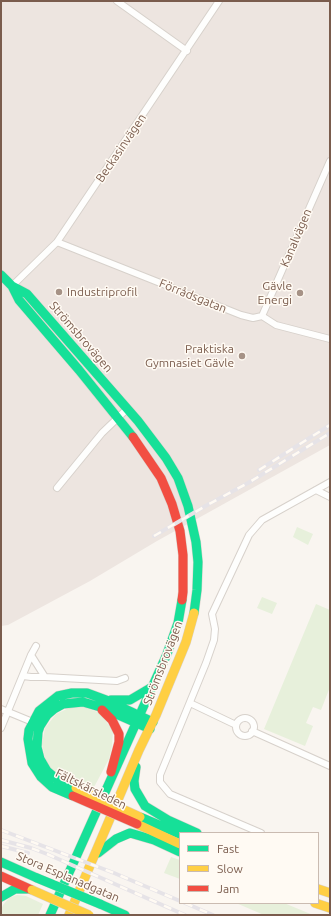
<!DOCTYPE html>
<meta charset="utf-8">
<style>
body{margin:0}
#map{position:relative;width:331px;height:916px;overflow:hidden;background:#f9f5f0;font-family:Ubuntu,sans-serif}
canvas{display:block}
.frame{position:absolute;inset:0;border:2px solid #7a5c4d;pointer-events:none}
.legend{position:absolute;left:179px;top:832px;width:140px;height:72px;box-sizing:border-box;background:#fffaf3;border:1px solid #cabbb1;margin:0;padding:5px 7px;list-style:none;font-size:12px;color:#7a5c4d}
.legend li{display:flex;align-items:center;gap:8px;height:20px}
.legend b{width:20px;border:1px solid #cabbb1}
</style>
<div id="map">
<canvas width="331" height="916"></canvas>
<div class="frame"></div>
<ul class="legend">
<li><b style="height:5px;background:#16e098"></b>Fast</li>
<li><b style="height:5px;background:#ffcf43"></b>Slow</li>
<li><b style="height:5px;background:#f24e42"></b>Jam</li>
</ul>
</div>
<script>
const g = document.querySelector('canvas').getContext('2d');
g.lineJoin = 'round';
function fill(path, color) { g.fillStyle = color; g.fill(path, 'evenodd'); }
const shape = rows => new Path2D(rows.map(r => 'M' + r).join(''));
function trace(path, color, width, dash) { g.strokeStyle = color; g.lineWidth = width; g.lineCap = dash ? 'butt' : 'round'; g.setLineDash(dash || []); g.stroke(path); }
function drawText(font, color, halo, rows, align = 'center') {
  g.font = font + ' Ubuntu,sans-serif'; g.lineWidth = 3; g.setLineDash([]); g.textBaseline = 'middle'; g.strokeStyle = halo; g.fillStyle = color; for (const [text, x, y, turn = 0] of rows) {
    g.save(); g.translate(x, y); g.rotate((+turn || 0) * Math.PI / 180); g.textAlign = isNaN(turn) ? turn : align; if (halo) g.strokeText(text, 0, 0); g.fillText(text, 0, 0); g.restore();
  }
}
const industrial = shape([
 [1,1,330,1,330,445,157,541,90,581,8,625,1,626]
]);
const green = shape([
 [297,527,313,534,308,545,293,537],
 [262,597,277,603,272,614,257,608],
 [316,604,330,610,330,687,321,710,313,707,306,723,313,726,305,746,264,729],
 [84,707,100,713,113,731,112,746,109,759,93,789,89,790,57,775,51,770,46,762,42,744,45,728,56,714,69,708],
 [171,857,180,860,180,879,164,873],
 [17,895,26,896,43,904,38,915,1,915,1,910,3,905,9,898],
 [236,903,284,903,313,915,264,915]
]);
const street = shape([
 [117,1,187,51],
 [57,242,241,315,253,318,262,316,276,325,330,339],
 [12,286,57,242,219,1],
 [262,316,330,161],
 [57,488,102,433,127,409],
 [316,490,330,497],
 [31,655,45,677,117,681,125,678],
 [23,676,31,677,45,677],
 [190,703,236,725],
 [1,709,35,723],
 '236 727a9 9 0 1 1 18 0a9 9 0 1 1-18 0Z',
 [1,728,31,655,36,646],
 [252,731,330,766],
 [261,833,170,794,160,782,160,775,206,663,214,640,215,629,212,614,249,535,262,520,330,482]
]);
const fast = shape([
 [1,275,12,286,27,294,138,421,166,458,178,478,188,506,196,542,198,562,197,590,194,613],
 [12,286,19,300,79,370,133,437],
 [111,700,130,700,152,687],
 [136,767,134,781,135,789,145,806,168,820,197,833],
 [76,788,59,781,47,771,40,759,37,747,38,732,40,726,47,715,54,709,63,704,83,702,100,707,150,729],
 [73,796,52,787,41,777,32,763,28,739,29,730,39,711,58,696,72,693,87,693,106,700,153,722],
 [140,817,180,834],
 [98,853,116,839,130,833,154,840,180,852],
 [1,862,37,878],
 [1,897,15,889,27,889],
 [100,904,125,915],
 [50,915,167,654,178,623,182,600]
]);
const slow = shape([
 [137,824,180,844],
 [318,889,330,893],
 [315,903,330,908],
 [69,915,139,750,156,715,186,642,194,613]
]);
const jam = shape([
 [133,437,161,478,172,504,180,531,183,555,183,592,182,600],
 [102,710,112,720,119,734,119,742,111,772],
 [1,876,32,890]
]);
const rail = shape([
 [259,470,330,425],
 [154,536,209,504,248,483,330,433],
 [1,830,114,873,180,901],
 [1,840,31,848,47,854,185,915],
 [1,846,28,853],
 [185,903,213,915]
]);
const fastBridge = shape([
 [37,878,100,904]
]);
const slowBridge = shape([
 [76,788,140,817],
 [32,890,89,915]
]);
const jamBridge = shape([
 [73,796,137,824]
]);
const markers = [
 [59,292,4,"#a69286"],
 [300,293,4,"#a69286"],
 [242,356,4,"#a69286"]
];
const streetNames = [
 ["Beckasinvägen",121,148,-56],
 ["Kanalvägen",296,238,-67],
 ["Förrådsgatan",193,296,22],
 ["Strömsbrovägen",81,337,49],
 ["Strömsbrovägen",163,663,-69],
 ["Fältskärsleden",91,789,26],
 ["Stora Esplanadgatan",68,877,23]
];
const poiNames = [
 ["Gävle",292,286],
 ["Energi",292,300],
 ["Industriprofil",67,292,"left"],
 ["Praktiska",234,349],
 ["Gymnasiet Gävle",234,363]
];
fill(industrial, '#ede5e0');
fill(green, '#e7f0db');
trace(street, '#d7d1cb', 8);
trace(fast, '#d9d2cb', 10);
trace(slow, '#d9d2cb', 10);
trace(jam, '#d9d2cb', 10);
trace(street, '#fefefd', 6);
trace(fast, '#16e098', 9);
trace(slow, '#ffcf43', 9);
trace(jam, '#f24e42', 9);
trace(rail, '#e6e3e7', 4);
trace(rail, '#fffaf3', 2.5, [8]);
trace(fastBridge, '#d9d2cb', 10, []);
trace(slowBridge, '#d9d2cb', 10, []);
trace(jamBridge, '#d9d2cb', 10, []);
trace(fastBridge, '#16e098', 9);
trace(slowBridge, '#ffcf43', 9);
trace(jamBridge, '#f24e42', 9);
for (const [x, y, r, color] of markers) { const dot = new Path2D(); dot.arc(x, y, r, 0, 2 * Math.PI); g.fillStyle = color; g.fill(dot); trace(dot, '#fffaf3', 1.5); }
drawText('12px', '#7a5c4d', '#fffaf3', streetNames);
drawText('12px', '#7a5c4d', '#fffaf3', poiNames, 'right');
</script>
